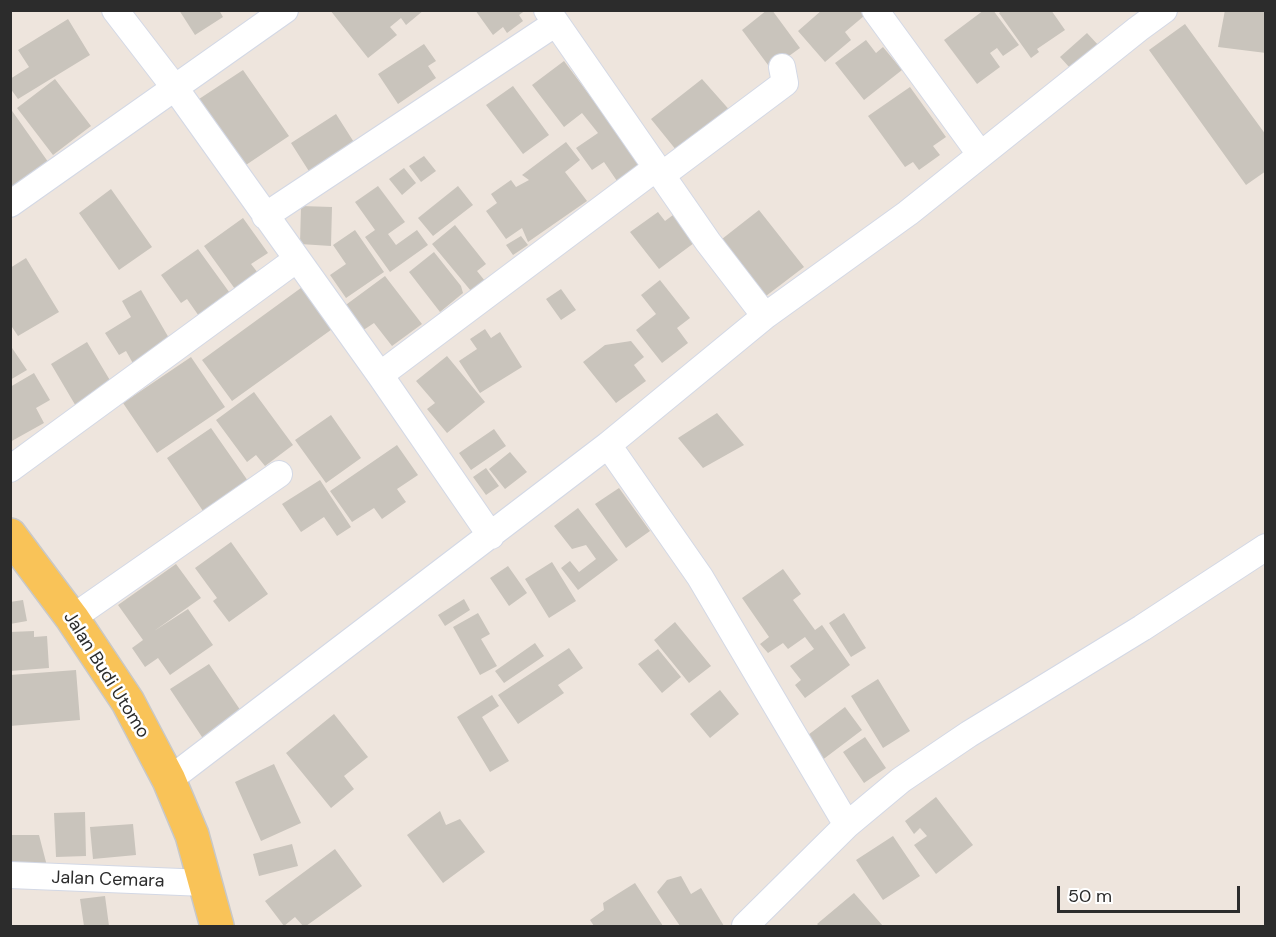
<!DOCTYPE html>
<style>
body{margin:0}
#map{position:relative;width:1276px;height:937px;overflow:hidden;background:#eee5dd;font-family:"DM Sans",sans-serif}
canvas{display:block}
.frame{position:absolute;inset:0;border:12px solid #2c2c2c;pointer-events:none}
.scale{position:absolute;left:1057px;top:886px;width:183px;height:27px;box-sizing:border-box;border:3px solid #2c2c2c;border-top:0;padding-left:8px;font-size:18px;line-height:21px;white-space:nowrap;color:#2c2c2c;-webkit-text-stroke:4px #fff;paint-order:stroke}
</style>
<div id="map">
<canvas width="1276" height="937"></canvas>
<div class="frame"></div>
<div class="scale">50 m</div>
</div>
<script>
const g = document.querySelector('canvas').getContext('2d');
g.lineJoin = 'round';
function fill(path, color) { g.fillStyle = color; g.fill(path, 'evenodd'); }
const shape = rows => new Path2D(rows.map(r => 'M' + r).join(''));
function trace(path, color, width, dash) { g.strokeStyle = color; g.lineWidth = width; g.lineCap = dash ? 'butt' : 'round'; g.setLineDash(dash || []); g.stroke(path); }
function drawText(font, color, halo, rows, align = 'center') {
  g.font = font + ' "DM Sans",sans-serif'; g.lineWidth = 5; g.setLineDash([]); g.textBaseline = 'middle'; g.strokeStyle = halo; g.fillStyle = color; for (const [text, x, y, turn = 0] of rows) {
    g.save(); g.translate(x, y); g.rotate((+turn || 0) * Math.PI / 180); g.textAlign = isNaN(turn) ? turn : align; if (halo) g.strokeText(text, 0, 0); g.fillText(text, 0, 0); g.restore();
  }
}
const building = shape([
 [179,10,219,10,223,17,195,35],
 [330,10,424,10,406,25,401,18,390,27,397,35,368,58],
 [475,10,526,10,519,15,523,21,507,33,503,27,493,35],
 [767,10,772,10,800,48,771,69,742,30],
 [822,10,859,10,864,16,845,32,851,40,825,62,798,31],
 [984,10,993,10,1019,45,1003,56,997,48,990,53,1000,67,977,84,944,40],
 [1003,10,1051,10,1065,30,1037,49,1039,52,1031,58,999,13],
 [1225,10,1266,10,1266,53,1218,47],
 [68,19,90,55,18,99,10,88,10,79,29,67,18,50],
 [1185,24,1266,135,1266,171,1246,185,1149,50],
 [1087,33,1100,47,1070,68,1060,57],
 [866,40,876,53,883,47,902,70,864,100,835,63],
 [424,44,436,61,428,66,436,78,398,104,378,74],
 [564,61,641,164,617,181,604,162,592,170,576,148,598,133,582,113,564,127,532,85],
 [243,70,289,136,243,167,196,101],
 [55,79,91,126,53,155,17,108],
 [702,79,733,114,681,156,651,119],
 [513,86,549,135,523,154,486,105],
 [910,87,946,137,933,146,940,155,919,170,913,162,905,167,868,116],
 [10,108,51,166,10,194],
 [336,114,357,147,312,176,291,143],
 [566,142,580,160,565,172,587,201,528,242,522,228,506,239,486,211,497,203,491,194,511,180,516,187,529,180,522,175],
 [424,156,436,171,421,182,409,166],
 [404,168,416,183,402,195,389,179],
 [378,186,405,222,388,234,396,245,417,230,428,245,390,272,365,237,375,230,355,202],
 [458,186,473,205,433,236,418,218],
 [111,189,152,247,119,270,79,213],
 [301,206,332,207,331,246,300,244],
 [759,210,804,267,766,296,722,239],
 [658,212,665,221,673,215,694,243,659,269,630,232],
 [243,218,268,253,251,264,258,273,235,289,204,246],
 [455,225,486,264,477,271,489,286,476,297,432,244],
 [355,230,384,272,346,298,330,275,346,264,333,245],
 [521,236,528,245,513,255,506,245],
 [198,249,232,296,201,319,187,299,181,303,161,275],
 [434,252,461,286,463,293,440,312,409,272],
 [26,258,59,312,18,336,10,324,10,268],
 [385,276,422,324,392,346,374,323,362,331,343,307],
 [660,280,690,318,677,328,688,343,662,363,636,330,656,314,641,295],
 [305,285,335,327,232,401,202,360],
 [561,289,576,310,561,320,546,299],
 [141,290,173,345,135,367,126,351,119,355,105,333,131,317,122,301],
 [485,329,491,338,500,332,522,367,480,393,459,361,477,349,470,339],
 [631,341,644,357,634,365,646,381,616,403,583,362,605,345],
 [87,342,114,387,77,408,51,364],
 [10,345,27,370,10,380],
 [447,356,485,402,447,433,427,409,435,403,416,381],
 [191,357,225,407,157,453,123,403],
 [34,373,50,400,36,408,44,423,10,442,10,387],
 [254,392,293,445,265,466,256,455,247,462,216,420],
 [717,413,744,445,703,468,678,438],
 [331,415,361,458,326,483,295,440],
 [211,428,248,481,203,511,167,458],
 [494,429,506,446,471,470,459,453],
 [397,445,418,475,397,489,406,502,382,519,374,508,352,522,330,491],
 [510,452,527,472,505,489,489,469],
 [486,468,499,486,486,495,473,477],
 [320,480,351,527,337,536,324,517,301,532,282,504],
 [619,488,650,531,626,548,595,504],
 [578,508,618,560,578,590,561,568,570,561,579,572,596,559,586,545,572,549,554,526],
 [231,542,268,594,229,622,213,601,217,598,195,568],
 [552,562,576,601,549,618,525,579],
 [176,564,201,598,154,631,188,609,213,645,170,675,158,658,145,667,132,648,143,640,118,605],
 [508,566,527,593,509,606,490,578],
 [783,569,801,594,793,600,815,630,822,625,850,665,805,698,795,685,801,680,790,666,814,649,805,637,788,649,783,643,768,653,760,644,769,637,742,598],
 [464,599,470,610,445,626,438,615],
 [23,600,27,621,10,624,10,602],
 [478,613,490,634,481,639,497,666,480,675,453,627],
 [844,613,866,648,851,657,829,623],
 [675,622,711,666,689,683,654,640],
 [34,631,34,637,47,636,49,668,10,671,10,632],
 [535,643,544,656,504,683,495,671],
 [569,648,583,668,558,685,564,693,518,724,498,695],
 [658,649,681,677,662,693,638,664],
 [209,664,245,717,206,743,170,689],
 [76,670,80,720,10,726,10,675],
 [878,679,910,731,883,748,851,696],
 [720,690,739,714,710,738,690,714],
 [492,695,499,706,482,717,509,761,490,772,457,717],
 [845,707,862,730,821,761,804,738],
 [334,714,368,757,344,776,354,789,331,808,286,753],
 [865,737,886,768,864,783,843,752],
 [274,764,301,823,261,841,235,782],
 [936,797,973,845,936,874,914,845,927,836,920,828,914,834,905,821],
 [440,811,446,825,460,819,485,852,443,883,407,835],
 [85,812,86,856,56,857,54,813],
 [133,824,136,855,93,859,90,827],
 [10,835,39,835,47,866,10,866],
 [893,836,920,876,883,900,856,860],
 [292,844,298,866,259,876,253,854],
 [335,849,362,886,306,926,303,926,295,917,284,926,265,901],
 [681,876,691,894,701,888,724,926,680,926,657,892,667,880],
 [635,883,663,926,594,926,590,920,604,910,603,903],
 [854,893,883,926,819,926,817,924],
 [105,896,109,926,84,926,80,899]
]);
const street = shape([
 [115,10,175,88,380,375,491,536],
 [547,10,708,242,765,316],
 [875,10,980,154],
 [662,175,785,83,782,67],
 [10,204,285,10],
 [265,216,556,23],
 [380,375,656,168],
 [608,445,700,577,847,825],
 [10,469,297,259],
 [72,618,279,474],
 [169,780,608,445,765,316,908,213,1138,29,1164,10],
 [10,875,205,883],
 [745,926,847,825,901,780,969,734,1142,628,1266,547]
]);
const primary = shape([
 [10,535,72,618,128,702,169,780,192,835,217,926]
]);
const streetNames = [
 ["Jalan Budi Utomo",106,675,58],
 ["Jalan Cemara",108,880,2]
];
fill(building, '#c9c4bc');
trace(street, '#d3d8e5', 28);
trace(primary, '#c8c8c8', 36);
trace(street, '#fff', 26);
trace(primary, '#f9c358', 33);
drawText('18px', '#2c2c2c', '#fff', streetNames);
</script>
